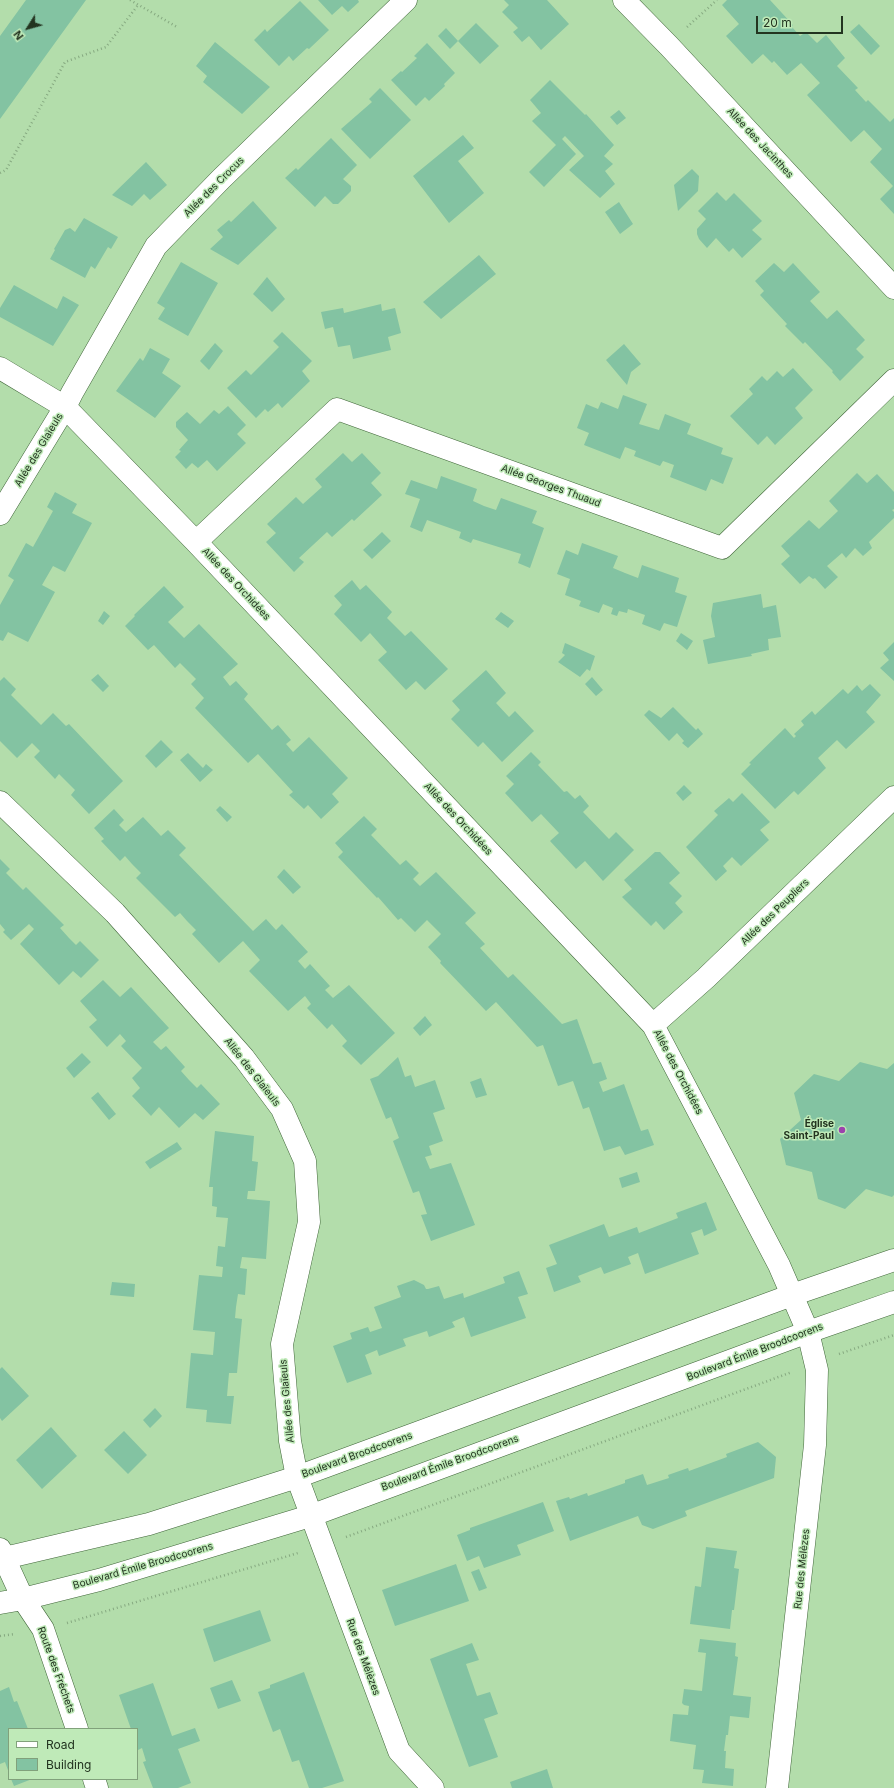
<!DOCTYPE html>
<meta charset="utf-8">
<style>
body{margin:0}
#map{position:relative;width:894px;height:1788px;overflow:hidden;background:#b3ddab;font-family:Inter,sans-serif}
canvas{display:block}
.legend{position:absolute;left:8px;top:1728px;width:130px;height:52px;box-sizing:border-box;background:#bfeab8;border:1px solid #81a17b;margin:0;padding:5px 7px;list-style:none;font-size:12px;color:#233420}
.legend li{display:flex;align-items:center;gap:8px;height:20px}
.legend b{width:20px;border:1px solid #81a17b}
.north{position:absolute;left:8px;top:8px;width:40px;height:40px;-webkit-text-stroke:3px #bfeab8;paint-order:stroke;rotate:233deg;font-size:11px;font-weight:700;line-height:16px;text-align:center;color:#233420}
.north::after{content:'';display:block;margin:auto;width:14px;height:18px;background:#233420;clip-path:polygon(50% 0,100% 100%,50% 72%,0 100%)}
.scale{position:absolute;left:756px;top:16px;width:87px;height:18px;box-sizing:border-box;border:2px solid #233420;border-top:0;padding-left:5px;font-size:12px;line-height:14px;white-space:nowrap;color:#233420;-webkit-text-stroke:3px #bfeab8;paint-order:stroke}
</style>
<div id="map">
<canvas width="894" height="1788"></canvas>
<ul class="legend">
<li><b style="height:5px;background:#fff"></b>Road</li>
<li><b style="height:11px;background:#83c3a2"></b>Building</li>
</ul>
<div class="north">N</div>
<div class="scale">20 m</div>
</div>
<script>
const g = document.querySelector('canvas').getContext('2d');
g.lineJoin = 'round';
function fill(path, color) { g.fillStyle = color; g.fill(path, 'evenodd'); }
const shape = rows => new Path2D(rows.map(r => 'M' + r).join(''));
function trace(path, color, width, dash) { g.strokeStyle = color; g.lineWidth = width; g.lineCap = dash ? 'butt' : 'round'; g.setLineDash(dash || []); g.stroke(path); }
function drawText(font, color, halo, rows, align = 'center') {
  g.font = font + ' Inter,sans-serif'; g.lineWidth = 3; g.setLineDash([]); g.textBaseline = 'middle'; g.strokeStyle = halo; g.fillStyle = color; for (const [text, x, y, turn = 0] of rows) {
    g.save(); g.translate(x, y); g.rotate((+turn || 0) * Math.PI / 180); g.textAlign = isNaN(turn) ? turn : align; if (halo) g.strokeText(text, 0, 0); g.fillText(text, 0, 0); g.restore();
  }
}
const building = shape([
 [26,0,86,0,0,119,0,36],
 [318,0,358,0,359,2,348,12,342,6,332,15],
 [504,0,547,0,569,24,541,50,529,36,522,42,513,32,518,28,502,12,509,5],
 [727,0,770,0,793,25,792,27,800,36,806,32,817,43,826,35,845,58,837,66,858,88,855,90,866,102,868,100,890,122,894,118,894,214,880,199,893,186,870,162,882,149,864,130,851,142,807,95,820,83,801,63,787,75,774,61,772,63,763,54,752,64,726,36,739,24,722,5],
 [300,1,329,30,309,49,307,48,293,61,289,56,279,66,254,40,265,29,267,32],
 [476,23,499,46,480,64,458,41,450,49,438,36,446,28,458,41],
 [859,24,880,46,871,55,850,32],
 [215,42,270,87,242,114,203,82,207,76,196,66],
 [427,43,455,73,444,84,445,86,429,101,425,97,416,106,391,80,401,71,402,72,417,58,414,56],
 [550,80,585,115,586,114,614,145,604,156,613,164,605,171,615,184,600,198,569,170,584,156,565,136,562,139,576,154,544,187,529,172,556,145,532,121,541,113,530,100],
 [380,88,411,120,370,159,341,129,372,102,369,99],
 [619,110,626,118,617,125,610,117],
 [463,135,474,148,458,161,484,193,449,223,413,176],
 [331,138,357,165,343,179,351,186,351,191,338,204,333,204,325,196,315,207,285,178,296,168,298,170],
 [146,162,167,185,150,200,144,194,132,206,112,195],
 [692,169,699,176,698,191,678,211,674,185],
 [717,192,726,201,734,193,762,221,752,230,762,239,742,258,733,248,729,252,716,238,707,248,699,239,697,234,697,229,706,219,698,211],
 [253,201,277,228,238,265,210,249,223,237,217,230,229,220,231,222],
 [619,202,633,224,620,234,605,212],
 [84,218,118,237,111,249,108,247,95,269,91,266,85,278,50,259,55,250,54,249,65,230,70,228,75,232],
 [479,255,496,274,441,319,423,302],
 [181,262,218,283,188,336,158,319,165,308,157,303],
 [774,263,784,272,793,263,820,292,810,301,827,319,837,310,865,340,856,349,864,357,840,381,832,372,833,371,805,342,803,344,785,326,787,324,760,295,764,291,755,281],
 [267,277,285,299,272,312,253,294],
 [14,285,57,309,63,296,79,305,53,346,0,317,0,308],
 [381,304,382,311,395,308,401,333,388,337,391,350,353,359,350,345,338,347,333,327,325,329,321,312,343,308,344,313],
 [282,332,312,361,302,371,310,381,282,408,278,403,268,412,265,409,256,418,227,388,246,370,251,375,279,347,273,341],
 [215,343,223,351,209,370,200,361],
 [624,344,641,364,631,372,627,385,606,360],
 [150,348,170,359,162,373,181,386,155,418,116,391,140,358,143,361],
 [793,368,813,390,795,408,803,418,775,445,767,436,758,445,730,416,753,394,749,389,762,376,767,381,777,371,783,377],
 [623,395,647,404,639,424,659,430,665,414,691,424,687,434,723,448,721,454,733,458,723,484,711,479,706,491,670,477,674,465,663,461,660,466,634,456,636,451,625,447,620,459,584,445,589,433,577,428,586,404,598,409,601,402,618,409],
 [228,406,246,425,237,434,246,443,217,471,207,460,198,468,192,463,186,469,175,457,181,451,179,450,188,440,176,427,176,422,187,412,200,424,214,410,219,414],
 [343,453,352,462,362,453,381,473,371,483,382,495,354,521,352,519,332,537,327,532,299,558,304,562,294,572,266,542,276,533,267,524,296,497,303,504,322,487,315,479],
 [857,473,867,483,877,474,894,492,894,509,892,510,894,512,894,518,869,542,872,548,863,556,855,548,846,558,842,553,827,566,838,577,825,589,815,578,813,579,809,576,800,584,781,564,790,556,781,546,809,520,819,529,838,511,829,501],
 [441,476,477,489,473,501,484,506,496,510,501,498,537,511,532,523,544,528,530,568,518,563,521,554,473,539,471,543,459,538,461,532,427,520,422,532,410,527,420,499,405,494,411,480,437,489],
 [55,492,77,504,72,513,92,523,65,572,53,566,42,585,55,592,28,642,8,632,3,641,0,640,0,605,14,580,8,576,26,543,33,547,53,511,47,507],
 [382,532,391,541,372,559,363,550],
 [582,543,618,556,613,568,625,573,638,578,642,565,679,578,675,592,687,596,677,627,664,623,660,631,642,624,645,615,628,609,627,613,619,611,617,616,611,614,613,608,603,604,599,613,579,606,581,601,565,595,570,579,557,574,566,550,578,555],
 [352,580,360,590,366,585,392,612,387,618,405,636,411,631,448,669,425,690,416,681,406,690,378,660,387,652,370,633,361,642,334,614,342,605,334,596],
 [164,586,184,607,168,622,184,638,199,624,238,664,223,677,230,686,236,681,248,694,244,699,272,730,278,725,291,740,286,744,293,752,309,737,348,778,332,794,339,802,321,819,308,805,304,809,289,795,293,792,258,754,248,763,195,708,204,698,191,684,196,679,180,663,175,668,154,645,148,650,125,626,135,616,134,615],
 [761,594,763,608,776,605,781,637,768,639,769,650,751,654,752,656,708,664,703,640,715,637,711,616,713,603],
 [104,611,110,616,103,625,98,621],
 [501,612,514,621,508,628,495,619],
 [681,633,693,641,687,650,676,641],
 [894,642,894,681,880,668,889,660,883,653],
 [565,643,595,656,590,671,587,669,580,677,558,662,565,655,562,653],
 [486,670,506,693,496,703,509,717,515,711,534,731,502,762,483,742,478,747,451,719,460,710,452,701],
 [98,674,109,686,103,692,91,680],
 [4,677,16,689,11,695,41,725,53,713,66,726,69,724,123,781,89,814,71,795,75,790,59,774,55,779,34,757,40,751,32,743,17,758,0,741,0,681],
 [592,677,603,690,596,696,585,684],
 [870,684,881,695,866,712,875,722,846,749,837,740,818,758,826,768,798,795,794,791,775,809,741,774,751,764,749,763,785,728,794,738,796,736,794,734,804,725,801,721,812,711,815,715,843,689,848,694,857,685,862,691],
 [673,707,696,730,698,728,703,734,688,748,682,743,684,741,677,733,669,741,644,715,649,710,661,718],
 [161,740,173,752,156,768,145,756],
 [531,752,541,762,538,765,564,792,567,791,575,799,580,795,589,806,583,812,609,839,616,832,634,850,603,881,585,861,576,869,550,841,559,833,541,814,532,822,505,793,514,784,506,776],
 [188,753,203,768,206,764,213,770,200,782,180,760],
 [684,785,692,793,683,801,676,793],
 [742,793,770,822,760,830,769,840,741,866,732,857,723,866,727,871,716,881,686,847,718,815,714,811,729,798,733,802],
 [220,806,232,817,227,822,216,810],
 [114,809,124,820,119,825,126,832,143,817,161,836,168,830,186,848,179,855,253,931,266,919,276,930,282,924,308,952,298,961,305,969,310,964,330,986,325,990,333,998,349,985,395,1033,361,1065,342,1046,347,1041,332,1024,327,1029,307,1008,311,1004,305,996,288,1011,249,971,260,960,243,941,219,963,192,934,196,930,187,921,180,913,175,917,136,878,141,873,132,864,125,856,120,861,101,841,104,839,94,828],
 [364,816,377,829,371,835,400,865,406,860,419,873,413,879,420,886,436,872,476,913,465,923,485,944,480,948,508,978,513,974,562,1024,577,1019,593,1064,601,1062,607,1079,599,1082,603,1092,624,1084,641,1131,648,1129,654,1145,625,1155,620,1146,604,1151,589,1107,583,1109,573,1081,558,1086,543,1045,537,1047,496,1002,486,1011,440,963,441,961,428,947,441,934,427,920,415,932,401,918,398,920,385,905,378,897,377,898,338,857,343,852,335,843],
 [655,852,660,852,680,873,669,883,682,896,675,903,683,912,664,930,656,921,651,926,622,897,632,889,624,880],
 [0,859,10,869,6,873,23,890,26,887,64,925,60,928,69,938,76,945,80,941,99,960,81,978,73,971,59,985,20,944,34,929,29,924,11,940,3,932,5,930,0,924],
 [284,869,301,887,293,894,277,877],
 [103,980,120,997,131,987,169,1028,153,1042,161,1050,166,1046,185,1067,181,1071,189,1080,197,1088,201,1084,220,1104,203,1120,195,1113,179,1128,159,1107,151,1116,132,1096,140,1088,132,1078,142,1068,121,1046,126,1041,120,1034,107,1047,89,1027,97,1020,80,1001],
 [425,1016,432,1025,420,1036,413,1028],
 [82,1053,91,1062,74,1078,66,1068],
 [398,1057,405,1077,411,1075,415,1087,435,1080,445,1109,433,1113,443,1141,429,1146,432,1155,425,1157,430,1169,451,1163,475,1225,431,1241,421,1215,427,1214,419,1191,413,1193,393,1141,399,1138,391,1117,386,1119,370,1079,378,1076],
 [860,1062,887,1069,894,1063,894,1195,892,1197,866,1189,845,1209,818,1199,812,1172,786,1165,780,1139,801,1120,794,1093,814,1074,839,1081],
 [481,1078,487,1095,476,1098,470,1082],
 [98,1092,116,1114,109,1120,91,1098],
 [215,1131,254,1136,252,1161,258,1162,255,1191,248,1191,247,1199,270,1201,266,1259,242,1257,240,1268,247,1269,245,1295,238,1294,236,1307,235,1318,242,1319,237,1373,229,1373,227,1396,234,1396,231,1424,206,1422,207,1410,186,1408,191,1353,213,1355,215,1332,193,1330,199,1275,222,1277,223,1267,216,1266,218,1246,225,1247,228,1218,216,1217,217,1207,212,1206,213,1187,209,1187],
 [177,1142,182,1149,150,1169,145,1162],
 [637,1172,640,1182,622,1188,619,1178],
 [706,1202,717,1230,704,1236,702,1229,691,1233,699,1254,645,1274,638,1253,628,1257,631,1264,604,1274,601,1267,578,1276,581,1282,554,1292,546,1268,557,1264,549,1245,604,1224,609,1237,637,1227,639,1233,678,1218,676,1213],
 [519,1271,528,1294,518,1297,526,1318,471,1337,464,1317,452,1322,455,1327,429,1337,427,1331,403,1339,406,1346,379,1356,377,1350,365,1355,372,1374,347,1383,333,1346,352,1339,350,1333,368,1327,370,1332,382,1328,374,1307,401,1297,397,1286,414,1280,424,1285,426,1289,428,1289,439,1286,444,1299,463,1293,464,1298,505,1283,503,1277],
 [112,1282,135,1284,134,1297,110,1295],
 [2,1367,29,1396,2,1421,0,1418,0,1369],
 [155,1408,162,1416,150,1428,143,1420],
 [51,1427,77,1456,42,1489,16,1460],
 [124,1431,147,1455,128,1474,104,1450],
 [758,1442,776,1457,774,1478,685,1511,687,1516,653,1529,642,1525,638,1516,570,1541,556,1501,569,1497,570,1499,587,1493,588,1496,625,1483,625,1480,643,1474,647,1485,669,1478,668,1475,688,1468,689,1471,727,1457,726,1454],
 [543,1502,554,1531,517,1545,521,1555,484,1568,479,1556,467,1561,457,1535,470,1530,470,1528],
 [706,1547,737,1551,734,1568,739,1569,734,1610,732,1610,730,1629,690,1624,695,1586,701,1587],
 [456,1564,469,1601,395,1626,382,1590],
 [479,1569,487,1588,479,1591,471,1572],
 [260,1610,271,1641,214,1662,203,1629],
 [700,1639,736,1643,735,1656,738,1657,733,1695,751,1697,749,1718,730,1716,728,1735,726,1735,724,1751,726,1751,725,1768,734,1769,733,1786,702,1783,704,1770,693,1769,696,1745,670,1741,673,1714,688,1715,689,1706,684,1705,682,1703,684,1689,702,1691,706,1653,698,1652],
 [472,1643,479,1660,466,1664,477,1696,490,1692,498,1714,484,1719,498,1757,469,1767,430,1659],
 [304,1672,344,1781,322,1788,309,1788,299,1760,292,1762,280,1729,273,1732,258,1692,270,1688,270,1685],
 [232,1680,241,1701,218,1709,210,1688],
 [153,1683,172,1736,195,1728,200,1741,178,1749,191,1783,178,1788,153,1788,143,1762,146,1761,142,1748,138,1750,137,1746,137,1729,131,1729,119,1695],
 [9,1687,14,1702,17,1701,28,1729,9,1729,9,1773,5,1762,0,1764,0,1691],
 [547,1769,553,1788,512,1788,510,1782],
 [11,1779,32,1779,14,1786]
]);
const path = shape([
 [130,0,177,27],
 [687,27,717,0],
 [0,173,6,170,65,62,106,47,138,5],
 [839,1354,894,1335],
 [346,1537,792,1372],
 [67,1623,298,1553],
 [0,1636,15,1634]
]);
const street = shape([
 [624,0,669,46,894,288],
 [0,368,65,407,196,542,653,1025,779,1265,808,1332,817,1370,815,1445,777,1788],
 [0,514,65,407,72,393,156,246,221,179,406,0],
 [196,542,337,409,722,548,894,380],
 [0,802,115,913,244,1058,282,1109,305,1161,309,1222,282,1344,290,1441,297,1477,399,1751,433,1788],
 [653,1025,706,978,894,797]
]);
const secondary = shape([
 [0,1549,23,1599,43,1629,77,1729],
 [0,1559,149,1524,297,1477,792,1295,894,1260],
 [0,1603,23,1599,99,1580,310,1516,808,1332,894,1302],
 [94,1779,97,1788]
]);
const markers = [
 [842,1130,4,"#9c42ad"]
];
const streetNames = [
 ["Allée des Jacinthes",760,143,47],
 ["Allée des Crocus",214,187,-45],
 ["Allée des Glaïeuls",39,450,-59],
 ["Allée Georges Thuaud",551,486,20],
 ["Allée des Orchidées",236,584,47],
 ["Allée des Orchidées",458,819,47],
 ["Allée des Peupliers",775,912,-44],
 ["Allée des Glaïeuls",252,1072,52],
 ["Allée des Orchidées",678,1072,62],
 ["Boulevard Émile Broodcoorens",755,1352,-21],
 ["Allée des Glaïeuls",287,1401,-95],
 ["Boulevard Broodcoorens",357,1455,-20],
 ["Boulevard Émile Broodcoorens",450,1463,-20],
 ["Boulevard Émile Broodcoorens",143,1566,-16],
 ["Rue des Mélèzes",802,1569,-84],
 ["Rue des Mélèzes",363,1657,70],
 ["Route des Fréchets",56,1670,70]
];
const poiNames = [
 ["Église",834,1124],
 ["Saint-Paul",834,1136]
];
fill(building, '#83c3a2');
trace(street, '#41673a', 23);
trace(secondary, '#41673a', 23);
trace(path, '#86a980', 2.5, [1, 3]);
trace(street, '#fff', 22);
trace(secondary, '#fff', 22);
for (const [x, y, r, color] of markers) { const dot = new Path2D(); dot.arc(x, y, r, 0, 2 * Math.PI); g.fillStyle = color; g.fill(dot); trace(dot, '#bfeab8', 1.5); }
drawText('10px', '#233420', '#bfeab8', streetNames);
drawText('bold 10px', '#233420', '#bfeab8', poiNames, 'right');
</script>
